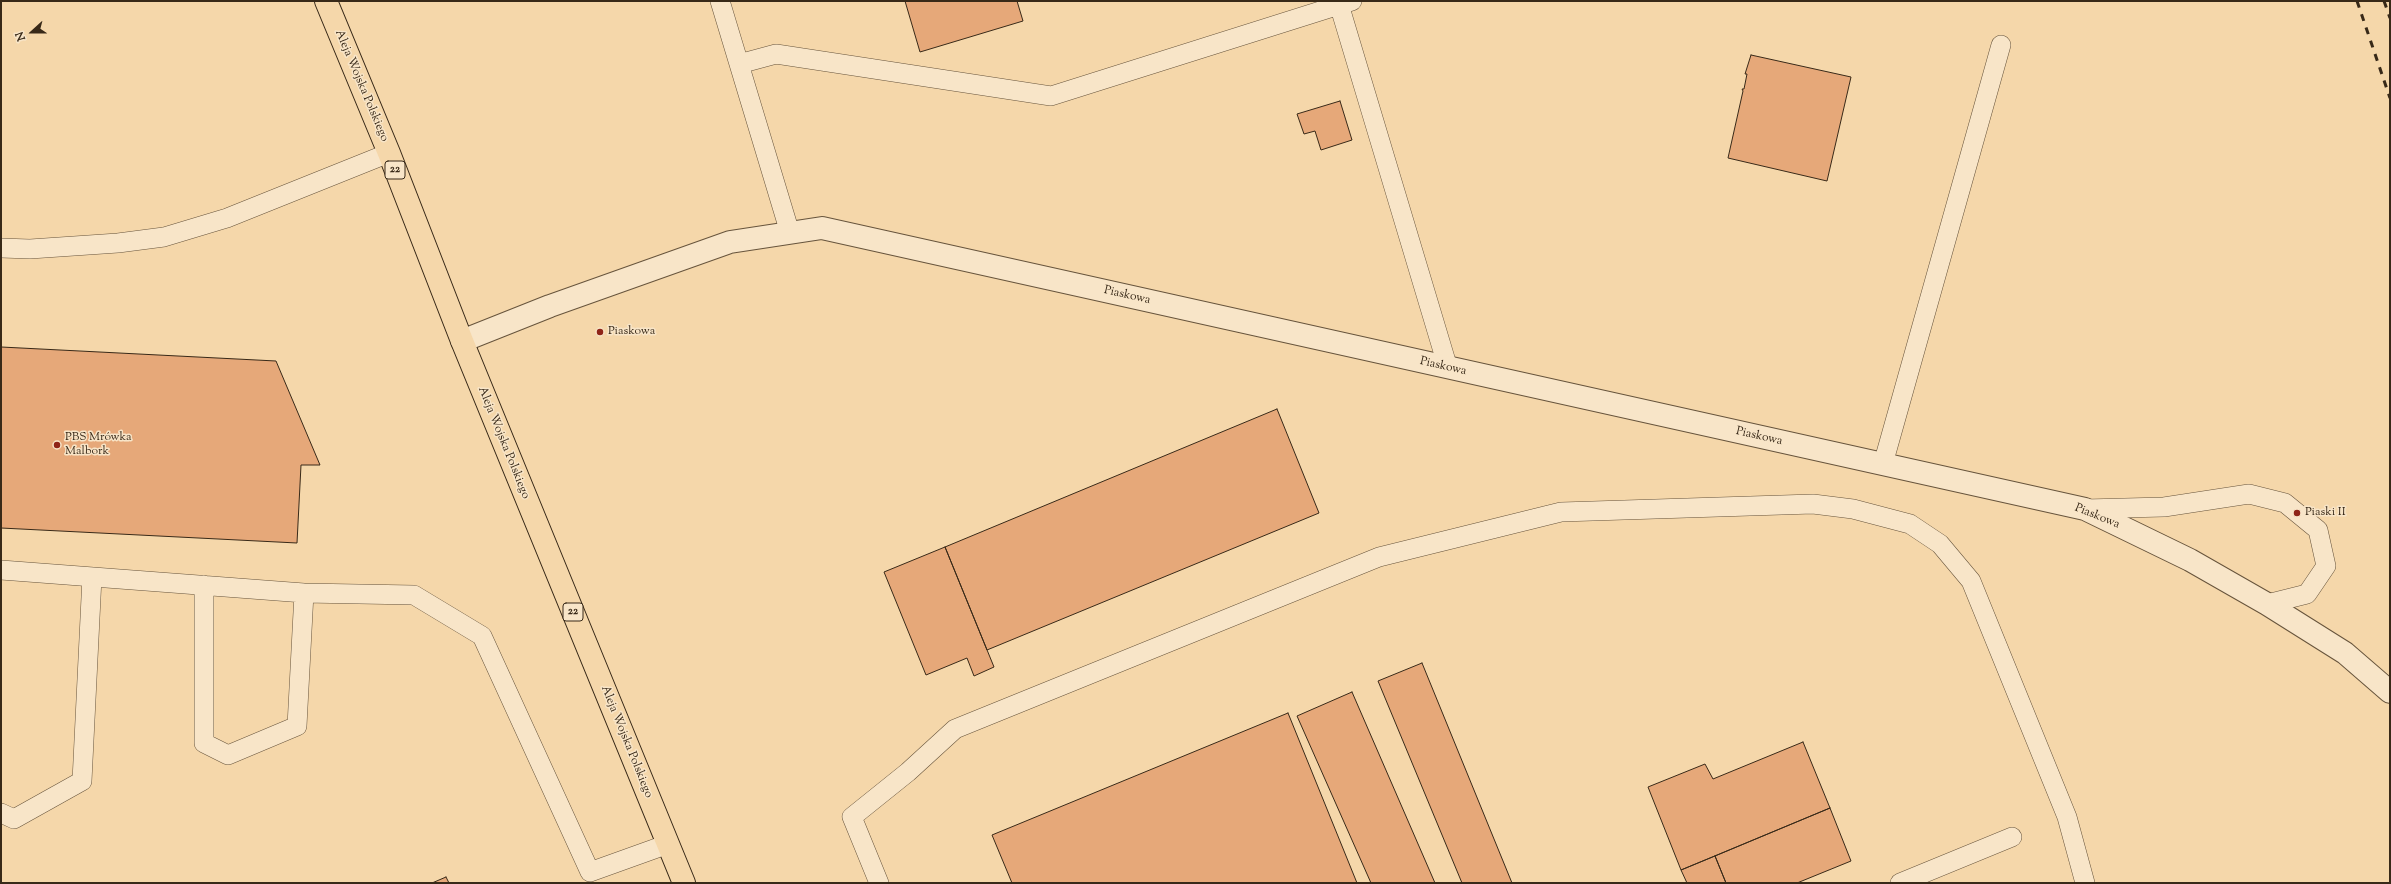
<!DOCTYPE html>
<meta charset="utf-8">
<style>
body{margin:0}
#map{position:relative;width:2391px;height:884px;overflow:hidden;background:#f5d7aa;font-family:"Sorts Mill Goudy",serif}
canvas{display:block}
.frame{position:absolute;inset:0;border:2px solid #382918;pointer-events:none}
.north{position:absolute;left:12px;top:12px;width:40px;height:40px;-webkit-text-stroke:3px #f8e5c8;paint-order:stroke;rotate:249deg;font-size:11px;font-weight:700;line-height:16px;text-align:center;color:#382918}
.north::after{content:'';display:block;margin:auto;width:14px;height:18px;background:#382918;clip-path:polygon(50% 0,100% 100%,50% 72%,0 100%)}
</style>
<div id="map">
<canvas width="2391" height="884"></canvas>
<div class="frame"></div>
<div class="north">N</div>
</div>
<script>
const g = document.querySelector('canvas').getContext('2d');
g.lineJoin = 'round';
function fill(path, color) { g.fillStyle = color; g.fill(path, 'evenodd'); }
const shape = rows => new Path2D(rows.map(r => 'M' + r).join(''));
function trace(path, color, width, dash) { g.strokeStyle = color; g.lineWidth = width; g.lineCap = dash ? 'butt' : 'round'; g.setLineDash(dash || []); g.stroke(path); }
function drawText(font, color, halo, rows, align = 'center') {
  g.font = font + ' "Sorts Mill Goudy",serif'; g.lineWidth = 3; g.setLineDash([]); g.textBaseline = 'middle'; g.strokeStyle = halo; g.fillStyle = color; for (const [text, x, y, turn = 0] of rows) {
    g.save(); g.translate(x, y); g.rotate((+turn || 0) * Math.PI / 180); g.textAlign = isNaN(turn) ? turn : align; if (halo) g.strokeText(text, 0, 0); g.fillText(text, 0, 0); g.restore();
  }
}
const building = shape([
 [905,1,1017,1,1023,21,920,52,905,1],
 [1751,55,1851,77,1827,181,1728,158,1743,91,1742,89,1744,89,1747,74,1745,74,1751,55],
 [1340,101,1352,140,1321,150,1315,131,1304,134,1297,114,1340,101],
 [1,347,276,361,320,465,301,465,297,543,1,528,1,347],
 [1277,409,1319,513,987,650,945,547,1277,409],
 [945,547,994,667,974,676,967,658,926,675,884,572,945,547],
 [1422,663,1512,883,1462,883,1378,681,1422,663],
 [1352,692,1435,883,1371,883,1297,716,1352,692],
 [1288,713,1357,883,1012,883,992,835,1288,713],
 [1803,742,1830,808,1681,870,1648,787,1705,764,1713,779,1803,742],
 [1830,808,1851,861,1797,883,1726,883,1715,856,1830,808],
 [1715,856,1726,883,1687,883,1681,870,1715,856],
 [446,877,449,883,432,883,446,877]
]);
const service = shape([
 [720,1,790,233],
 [1338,1,1448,368],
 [739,64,776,54,1051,96,1352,1],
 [1,248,30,249,118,243,164,237,227,218,389,153],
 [1883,464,2001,45],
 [2085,509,2164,507,2249,494,2285,503,2318,530,2326,566,2307,594,2267,604],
 [1,570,304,593,414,595,482,636,590,872,668,844],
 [204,585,204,743,228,755,297,726,304,593],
 [1,813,14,819,82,781,92,577],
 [879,883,852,817,908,772,955,729,1379,557,1561,512,1813,504,1853,509,1910,524,1940,544,1971,581,2067,817,2085,883],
 [1900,883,2012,837]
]);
const minor = shape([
 [462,341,550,306,730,242,822,228,2085,509,2190,560,2267,604,2345,653,2390,692]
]);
const primary = shape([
 [326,1,389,153,462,341,684,883]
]);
const rail = shape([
 [2357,1,2390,98],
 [2384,1,2390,18]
]);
const markers = [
 [600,332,4,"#8f2418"],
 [57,445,4,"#8f2418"],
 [2297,513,4,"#8f2418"]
];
const shields = [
 [395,170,20],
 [573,612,20]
];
const shieldNames = [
 ["22",395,170],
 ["22",573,612]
];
const streetNames = [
 ["Aleja Wojska Polskiego",361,86,67],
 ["Piaskowa",1127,296,13],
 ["Piaskowa",1443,367,13],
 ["Piaskowa",1759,437,13],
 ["Aleja Wojska Polskiego",503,443,68],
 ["Piaskowa",2097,517,22],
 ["Aleja Wojska Polskiego",626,742,68]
];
const poiNames = [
 ["Piaskowa",608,332],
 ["PBS Mrówka",65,438],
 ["Malbork",65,452],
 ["Piaski II",2305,513]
];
fill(building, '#e6a879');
trace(building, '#382918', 1);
trace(service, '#67543c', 20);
trace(minor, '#67543c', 24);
trace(primary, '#382918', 24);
trace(service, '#f8e5c8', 19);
trace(minor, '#f8e5c8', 22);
trace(primary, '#f5d7aa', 22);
trace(rail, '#382918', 3, [7, 7]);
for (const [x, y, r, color] of markers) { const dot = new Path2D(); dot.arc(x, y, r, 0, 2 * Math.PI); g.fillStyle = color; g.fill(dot); trace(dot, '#f8e5c8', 1.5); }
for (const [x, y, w] of shields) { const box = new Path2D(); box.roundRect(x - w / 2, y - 9, w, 18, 3); g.fillStyle = '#f8e5c8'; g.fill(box); trace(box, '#382918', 1); }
drawText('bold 11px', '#382918', null, shieldNames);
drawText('12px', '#382918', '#f8e5c8', streetNames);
drawText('12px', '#382918', '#f8e5c8', poiNames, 'left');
</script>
